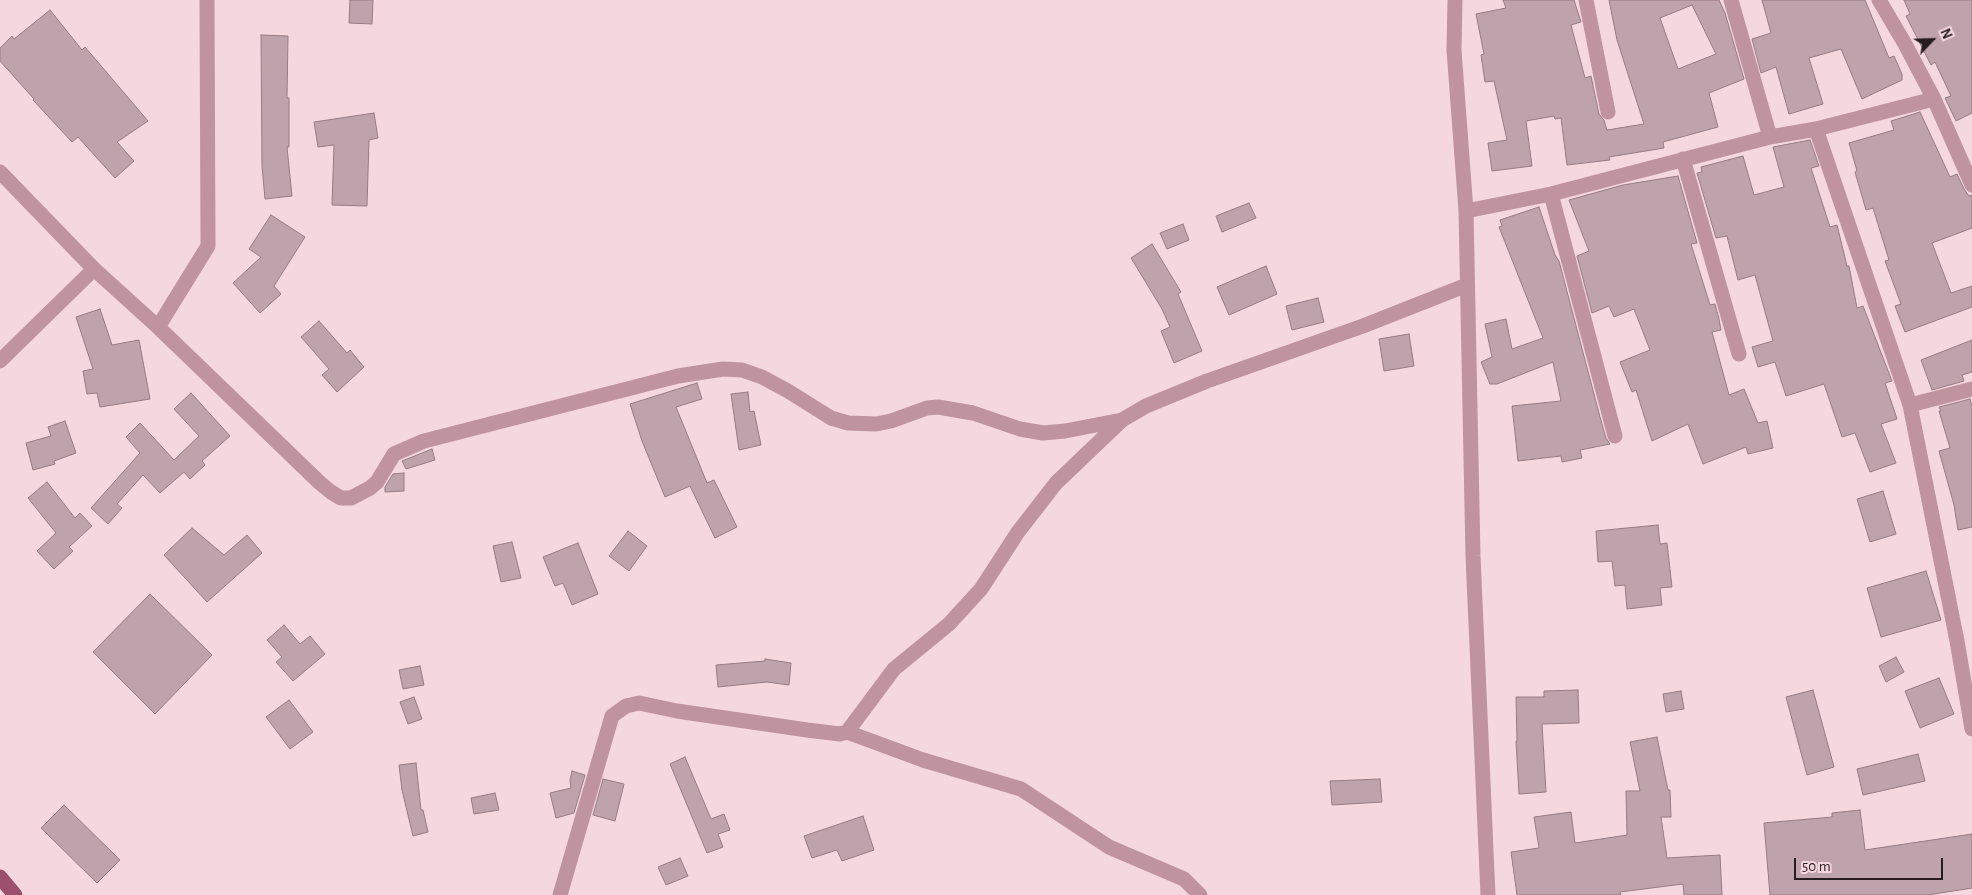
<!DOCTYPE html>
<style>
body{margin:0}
#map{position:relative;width:1972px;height:895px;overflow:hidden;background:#f5d7e0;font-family:"Alegreya Sans",sans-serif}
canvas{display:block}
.north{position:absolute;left:1907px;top:15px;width:50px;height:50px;-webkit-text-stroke:4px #f5d7e0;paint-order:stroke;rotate:66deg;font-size:14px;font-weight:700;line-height:20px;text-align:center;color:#261c1f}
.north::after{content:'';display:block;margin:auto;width:18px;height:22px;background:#261c1f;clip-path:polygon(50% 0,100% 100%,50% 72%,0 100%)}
.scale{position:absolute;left:1794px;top:858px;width:149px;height:22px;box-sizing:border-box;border:2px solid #261c1f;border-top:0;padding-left:6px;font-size:15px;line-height:18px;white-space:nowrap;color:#261c1f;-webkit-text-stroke:4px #f5d7e0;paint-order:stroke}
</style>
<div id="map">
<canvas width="1972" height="895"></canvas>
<div class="north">N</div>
<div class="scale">50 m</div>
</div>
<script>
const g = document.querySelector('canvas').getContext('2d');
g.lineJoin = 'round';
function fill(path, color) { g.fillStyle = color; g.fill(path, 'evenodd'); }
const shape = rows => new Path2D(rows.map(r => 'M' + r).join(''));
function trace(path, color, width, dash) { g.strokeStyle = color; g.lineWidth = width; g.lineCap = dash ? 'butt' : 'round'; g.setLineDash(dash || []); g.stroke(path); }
const building = shape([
 [350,0,373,0,372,24,349,23,350,0],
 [1503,0,1574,0,1581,22,1571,25,1585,78,1591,76,1599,114,1604,120,1607,130,1644,124,1617,40,1609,0,1719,0,1725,13,1744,79,1709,93,1718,127,1663,142,1664,148,1609,157,1610,160,1567,165,1561,118,1555,119,1554,116,1526,121,1532,166,1492,171,1488,143,1507,140,1494,81,1485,82,1481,55,1484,54,1476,14,1506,8,1503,0],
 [1692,5,1716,54,1678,69,1660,18,1692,5],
 [1762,0,1865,0,1889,58,1894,56,1902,74,1902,80,1862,99,1841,49,1809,58,1823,104,1789,114,1776,67,1761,73,1752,39,1771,33,1762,0],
 [1904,0,1972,0,1972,113,1956,121,1945,98,1951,96,1935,62,1931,65,1906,16,1910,14,1904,0],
 [50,10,82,50,85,47,148,121,117,142,134,161,115,178,78,137,72,142,33,100,34,99,0,61,0,48,12,36,14,39,50,10],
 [261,35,288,36,287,98,289,98,289,147,287,147,292,196,265,199,262,166,261,35],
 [1920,112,1950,177,1957,174,1964,189,1969,196,1972,195,1972,228,1932,243,1951,293,1972,286,1972,307,1905,332,1895,306,1901,304,1885,261,1889,260,1873,208,1866,210,1855,172,1857,171,1849,143,1894,130,1891,121,1920,112],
 [374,113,378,138,369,140,367,206,332,205,334,145,318,147,314,122,374,113],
 [1810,140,1819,166,1811,168,1830,227,1837,225,1847,266,1849,266,1857,308,1863,306,1892,381,1885,383,1897,419,1881,424,1896,463,1870,472,1855,433,1842,437,1824,384,1786,396,1775,362,1758,367,1752,347,1773,341,1755,275,1738,280,1727,236,1716,238,1697,173,1702,172,1701,167,1743,156,1754,195,1784,187,1773,147,1810,140],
 [1678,176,1697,243,1691,244,1710,305,1715,304,1719,319,1721,330,1712,332,1729,395,1744,389,1758,423,1767,421,1773,448,1748,454,1746,447,1703,464,1688,424,1652,441,1636,390,1632,392,1620,362,1650,350,1634,309,1614,317,1609,306,1592,313,1577,256,1589,251,1569,200,1623,185,1678,176],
 [1249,203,1256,218,1222,232,1216,216,1249,203],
 [1539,207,1555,255,1559,261,1600,417,1606,438,1610,444,1580,450,1582,458,1562,462,1561,456,1518,461,1512,406,1561,401,1553,362,1497,384,1490,384,1481,362,1492,357,1485,324,1506,319,1512,349,1543,338,1499,227,1502,226,1500,220,1539,207],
 [271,215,305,237,274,286,281,294,260,313,233,283,261,257,249,249,271,215],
 [1183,224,1189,240,1167,249,1160,233,1183,224],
 [1152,244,1181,292,1178,294,1202,351,1174,363,1161,331,1170,327,1162,309,1131,258,1152,244],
 [1266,266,1277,294,1229,315,1217,287,1266,266],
 [1318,298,1324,322,1292,330,1286,306,1318,298],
 [100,309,112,345,139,340,150,399,100,407,97,393,87,394,83,371,93,369,76,317,100,309],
 [319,321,347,353,350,350,364,367,337,392,322,375,329,369,301,337,319,321],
 [1409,334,1414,366,1384,371,1379,339,1409,334],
 [1972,340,1972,372,1962,375,1964,381,1932,390,1921,360,1972,340],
 [697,383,702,399,676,407,707,483,714,480,737,527,715,538,690,486,665,497,642,441,630,404,697,383],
 [748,392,750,412,754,411,761,445,739,450,731,394,748,392],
 [191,393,230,436,202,461,205,465,190,479,184,472,160,493,143,475,117,504,122,508,108,524,91,508,140,453,126,437,140,423,174,460,199,436,174,409,191,393],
 [1970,399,1972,406,1972,527,1958,530,1954,505,1939,451,1950,448,1939,411,1941,411,1939,407,1970,399],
 [65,421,76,453,54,461,55,464,33,470,26,443,51,436,48,427,65,421],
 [432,449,435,460,406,469,402,461,432,449],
 [404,473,404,491,385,492,385,487,393,474,404,473],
 [47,482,75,518,80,513,92,526,69,547,73,551,54,569,37,551,56,533,28,498,47,482],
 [1883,491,1896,534,1870,542,1857,499,1883,491],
 [1658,525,1660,544,1667,543,1672,587,1660,588,1662,605,1627,609,1625,585,1615,586,1612,561,1598,562,1596,531,1658,525],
 [192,528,224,555,247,535,262,553,207,602,164,555,192,528],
 [628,531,647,546,629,571,609,556,628,531],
 [512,542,521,578,501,582,493,546,512,542],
 [578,543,598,594,572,605,563,583,555,586,543,557,578,543],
 [1926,571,1941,620,1881,637,1867,588,1926,571],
 [150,594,212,655,155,714,93,652,150,594],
 [284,625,300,644,310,636,325,654,293,681,276,662,282,657,267,640,284,625],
 [1896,657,1904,672,1886,682,1879,666,1896,657],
 [765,659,791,663,789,685,767,682,718,687,716,665,765,661,765,659],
 [420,666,424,685,403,689,399,670,420,666],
 [1939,678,1954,714,1920,728,1905,691,1939,678],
 [1578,690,1579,723,1542,724,1546,792,1519,794,1516,741,1517,741,1516,697,1544,697,1544,691,1578,690],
 [1813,690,1834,767,1807,775,1786,697,1813,690],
 [1681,691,1684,709,1666,712,1663,694,1681,691],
 [414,697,422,719,408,724,400,702,414,697],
 [289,700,313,732,290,749,266,717,289,700],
 [1657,737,1668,790,1670,790,1671,817,1661,817,1667,858,1720,855,1722,895,1684,895,1683,884,1620,892,1621,895,1517,895,1511,852,1539,848,1534,817,1571,812,1575,843,1627,835,1626,791,1640,791,1630,742,1657,737],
 [1918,754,1925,781,1863,795,1857,769,1918,754],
 [685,757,711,819,724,814,730,830,718,834,723,847,707,853,670,764,685,757],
 [416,763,421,810,423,810,428,832,413,836,402,790,399,765,416,763],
 [572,771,585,775,574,813,556,818,550,793,571,788,570,780,572,771],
 [603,779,624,784,615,821,593,815,603,779],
 [1380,779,1382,802,1332,805,1330,781,1380,779],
 [495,793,499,810,474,814,471,798,495,793],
 [64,805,120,860,97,883,41,828,64,805],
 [1860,810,1865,850,1972,834,1972,888,1928,895,1770,895,1764,823,1832,817,1832,813,1860,810],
 [863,816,874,850,842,861,837,850,812,858,804,836,863,816],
 [680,858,688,876,666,885,658,867,680,858]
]);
const minor = shape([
 [1455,0,1454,50,1466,211,1473,556,1488,895],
 [1586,0,1608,112],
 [1731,0,1770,137],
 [1879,0,1905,44,1934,99,1972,185],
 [1816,129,1910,405,1957,641,1972,729],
 [1683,159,1739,354],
 [0,172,94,269,158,327,320,483,331,492,341,498,351,498,370,488,377,482,394,454,424,441,678,376,723,369,742,370,762,377,788,391,831,418,848,423,876,424,891,421,927,408,938,407,973,413,1020,429,1043,433,1065,431,1122,420],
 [1551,194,1615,436],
 [1466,211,1551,194,1770,137,1816,129,1934,99],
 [158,327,208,246,207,0],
 [0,361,94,269],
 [1910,405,1972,389],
 [847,732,923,760,1021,789,1109,847,1184,879,1200,895],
 [560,895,612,716,626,706,639,703,677,711,807,730,840,734,847,732,894,669,949,624,981,589,1018,532,1056,483,1122,420,1146,406,1207,381,1363,326,1467,285]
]);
const primary = shape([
 [0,877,15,895]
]);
fill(building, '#bfa3ac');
trace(building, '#967b84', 1);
trace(minor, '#c093a1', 15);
trace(primary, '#9d506d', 15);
</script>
